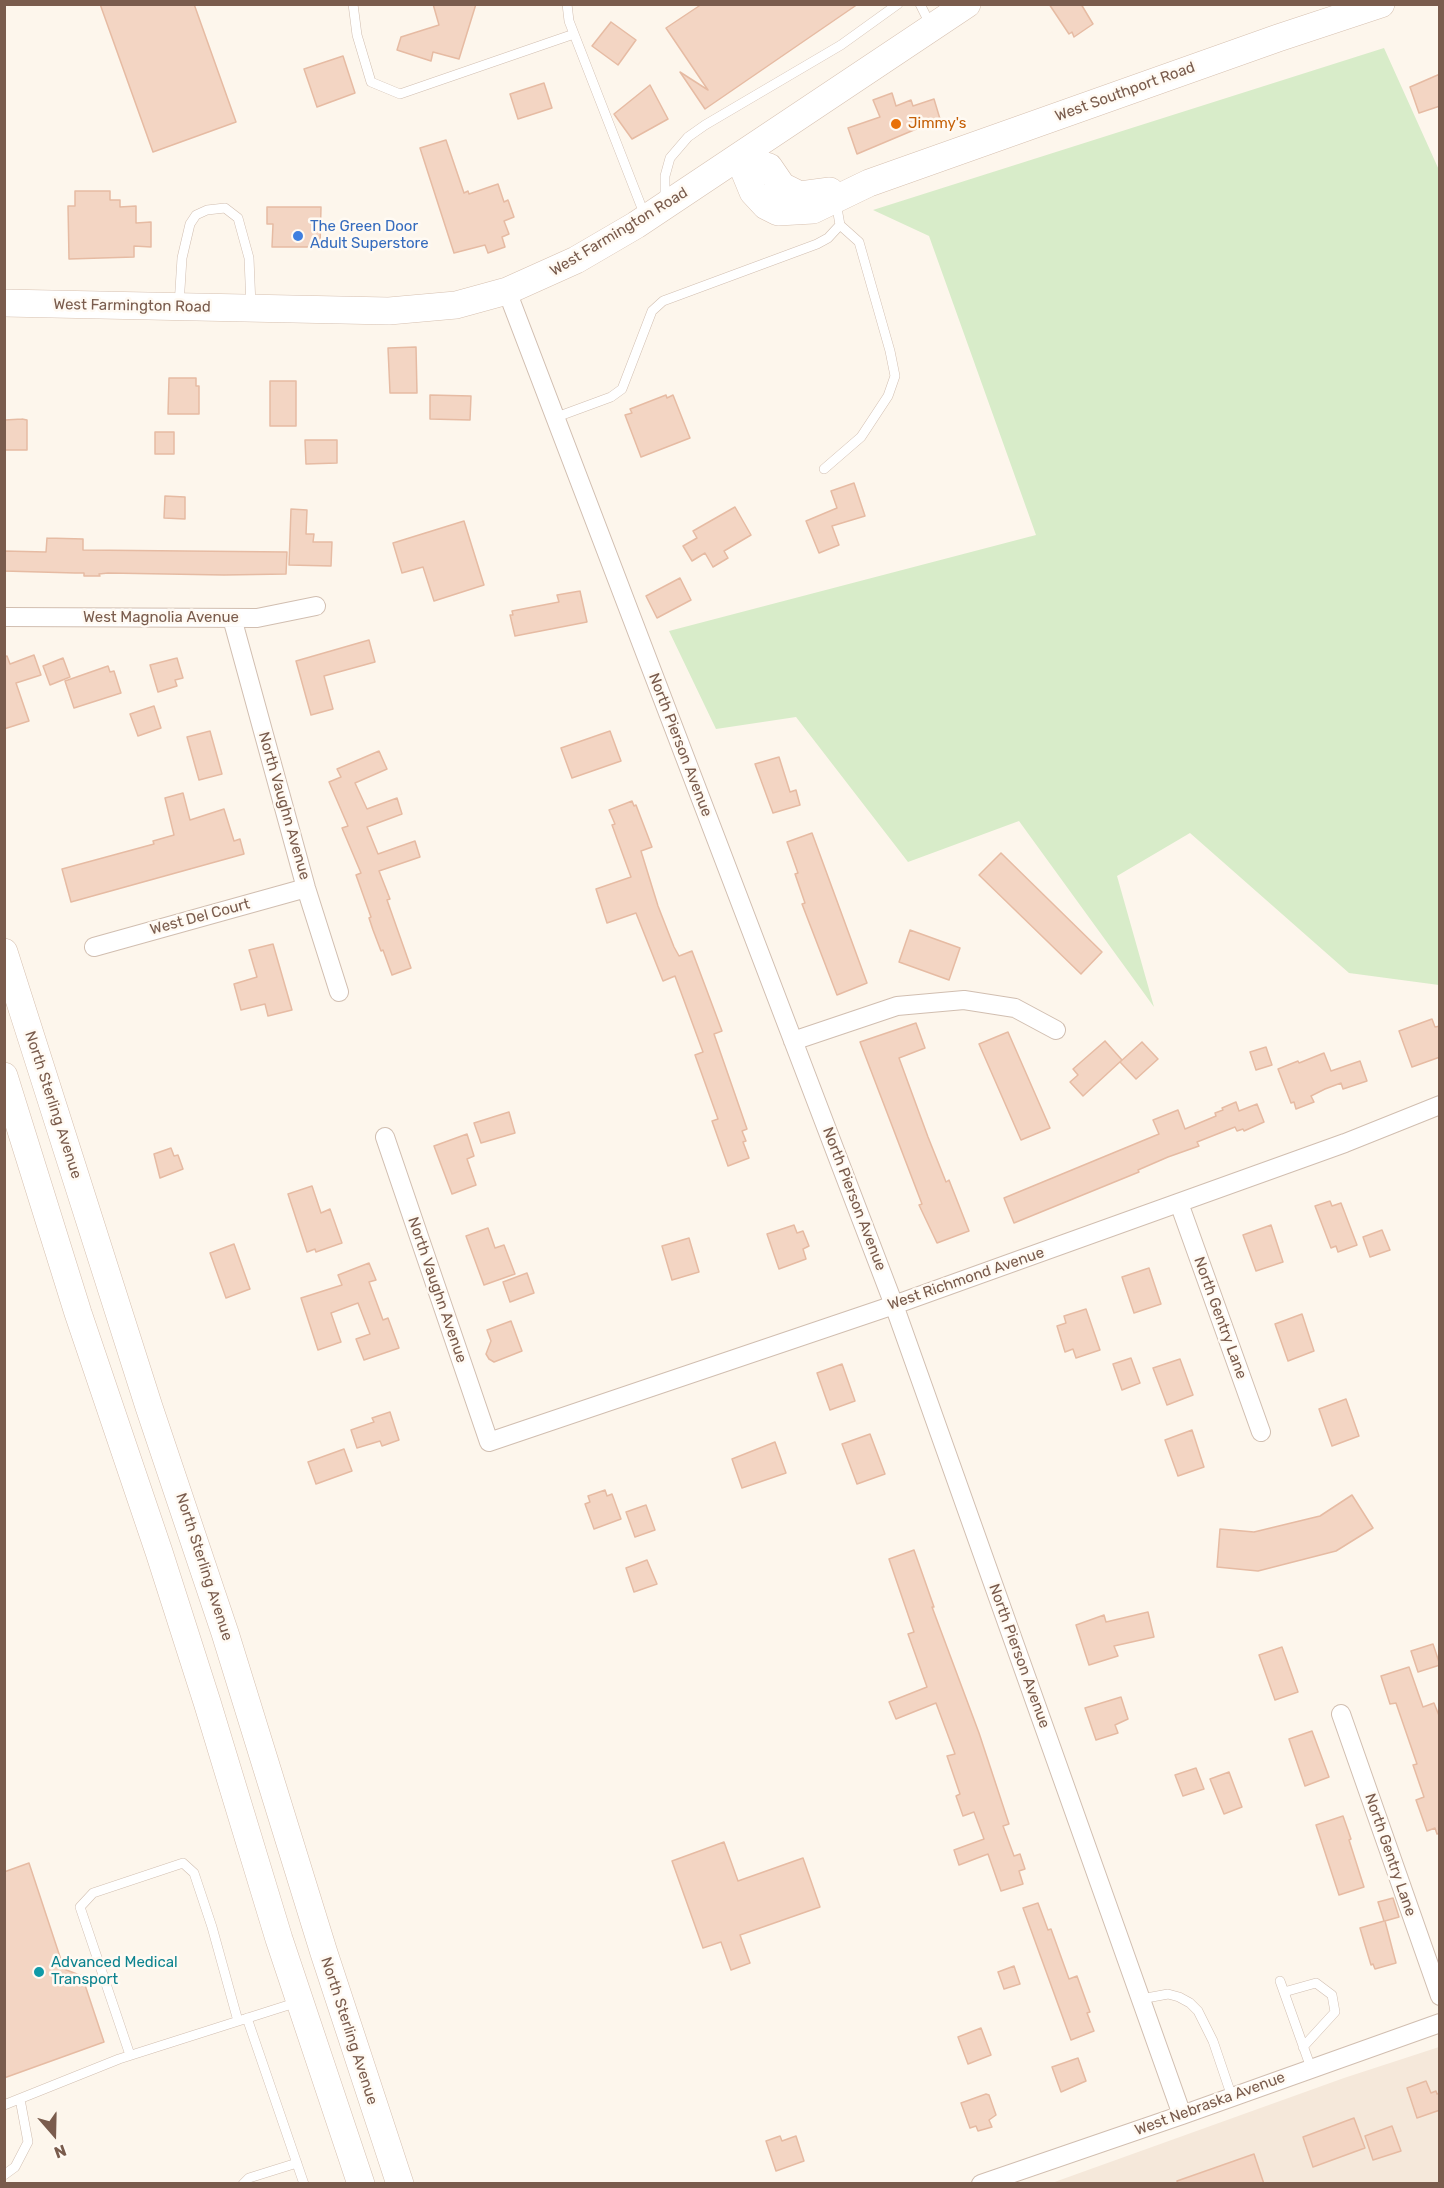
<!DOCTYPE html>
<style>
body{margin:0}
#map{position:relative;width:1444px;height:2188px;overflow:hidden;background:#fdf6ec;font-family:Rubik,sans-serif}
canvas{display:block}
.frame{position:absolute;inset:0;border:6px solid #7a5c4d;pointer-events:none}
.north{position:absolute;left:24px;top:2104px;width:60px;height:60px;-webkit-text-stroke:4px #fffaf3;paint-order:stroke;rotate:160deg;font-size:16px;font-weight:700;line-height:24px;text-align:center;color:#7a5c4d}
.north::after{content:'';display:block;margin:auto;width:21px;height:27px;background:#7a5c4d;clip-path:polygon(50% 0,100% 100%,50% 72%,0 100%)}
</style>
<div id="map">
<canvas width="1444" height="2188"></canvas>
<div class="frame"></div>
<div class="north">N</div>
</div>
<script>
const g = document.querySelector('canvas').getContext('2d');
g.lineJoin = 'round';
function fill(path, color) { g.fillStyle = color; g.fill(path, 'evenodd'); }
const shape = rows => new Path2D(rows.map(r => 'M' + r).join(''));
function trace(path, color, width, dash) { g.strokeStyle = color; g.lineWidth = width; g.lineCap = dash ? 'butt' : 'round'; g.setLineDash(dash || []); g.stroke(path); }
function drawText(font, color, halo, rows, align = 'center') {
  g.font = font + ' Rubik,sans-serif'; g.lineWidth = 5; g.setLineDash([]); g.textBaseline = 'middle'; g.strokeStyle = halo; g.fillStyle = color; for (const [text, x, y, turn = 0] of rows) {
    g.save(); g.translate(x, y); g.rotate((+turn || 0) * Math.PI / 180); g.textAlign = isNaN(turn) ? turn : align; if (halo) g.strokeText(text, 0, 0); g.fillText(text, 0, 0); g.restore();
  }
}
const residential = shape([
 [1439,2047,1439,2183,1049,2184,1344,2078]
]);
const green = shape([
 [1384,48,1439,170,1439,985,1349,973,1190,833,1117,876,1154,1007,1019,821,908,862,796,717,716,729,669,631,1036,535,929,236,873,210]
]);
const building = shape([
 [100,4,194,4,236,122,153,152,100,4],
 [433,4,476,4,459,59,433,52,431,61,397,50,401,37,439,25,433,4],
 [702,4,858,4,705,109,680,72,708,90,666,28,702,4],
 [1049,4,1081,4,1093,24,1074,37,1072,32,1069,34,1049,4],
 [611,22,636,40,618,65,592,46,611,22],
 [343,56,355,93,317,107,304,69,343,56],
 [1440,74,1440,106,1419,113,1410,87,1440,74],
 [544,83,552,108,518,119,510,94,544,83],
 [650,85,668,119,632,139,614,114,650,85],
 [892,93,896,106,911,100,913,106,934,99,940,119,857,154,848,128,880,117,873,100,892,93],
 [446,140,464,193,468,191,469,194,498,184,504,202,508,200,514,217,504,221,509,234,502,237,505,247,488,253,485,245,454,253,420,148,446,140],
 [75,191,110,191,110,200,120,200,120,207,136,206,136,223,151,222,151,247,134,246,134,257,69,259,68,206,75,206,75,191],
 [267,207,321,207,320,247,272,247,273,224,267,224,267,207],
 [416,347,417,393,390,393,388,348,416,347],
 [169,378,196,378,196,386,199,386,199,414,168,414,169,378],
 [270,381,296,381,296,426,270,426,270,381],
 [430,395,471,396,470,420,430,419,430,395],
 [666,395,667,398,673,395,690,438,641,457,625,415,632,413,630,409,666,395],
 [22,419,27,420,27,450,5,450,5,420,22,419],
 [155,432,174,432,174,454,155,454,155,432],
 [305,440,337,440,337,463,306,464,305,440],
 [854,483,865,516,832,526,839,545,819,553,806,521,837,508,831,491,854,483],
 [165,496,185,497,185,519,164,518,165,496],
 [735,507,751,535,724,551,728,558,713,567,705,553,692,561,683,546,697,538,693,531,735,507],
 [291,509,307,510,306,534,314,534,313,542,332,542,331,566,289,565,291,509],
 [464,521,484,585,434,601,423,567,402,573,393,543,464,521],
 [47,538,83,539,83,550,287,552,286,574,224,575,108,573,99,574,100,576,84,576,84,573,75,573,4,571,4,551,46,552,47,538],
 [680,578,691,600,657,618,646,596,680,578],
 [580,591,587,622,515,636,510,615,513,615,512,611,559,602,557,595,580,591],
 [369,640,375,662,324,676,333,709,311,715,296,661,369,640],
 [34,655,41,675,16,683,29,721,4,729,4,657,7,656,10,664,34,655],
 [63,658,70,677,50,685,43,666,63,658],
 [177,658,183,678,175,680,177,686,158,692,150,665,177,658],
 [108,666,110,672,114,671,121,693,74,708,65,681,108,666],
 [154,706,161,728,138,736,130,714,154,706],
 [210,731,222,774,199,780,187,737,210,731],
 [610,731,621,761,572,778,561,748,610,731],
 [379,751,387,769,355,783,367,809,397,798,402,814,367,827,378,854,415,841,420,857,379,871,390,899,387,900,411,968,392,975,383,950,381,951,373,930,369,918,371,917,356,875,361,873,342,828,348,826,329,782,341,777,337,769,379,751],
 [779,757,790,792,796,790,800,805,773,813,755,764,779,757],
 [183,793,190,820,224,809,234,841,240,839,244,854,71,902,62,869,154,844,153,841,174,835,165,798,183,793],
 [632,801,634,806,636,805,652,847,641,851,658,906,674,947,679,956,692,951,722,1031,714,1034,747,1129,742,1131,746,1141,743,1142,749,1158,728,1166,712,1121,718,1119,695,1055,703,1052,675,976,663,981,636,913,607,923,596,889,631,877,612,825,615,824,609,810,632,801],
 [812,833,867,983,837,995,802,904,805,903,795,874,798,873,787,842,812,833],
 [1001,853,1102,952,1081,974,979,875,1001,853],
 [910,930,960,948,949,980,899,962,910,930],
 [273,944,292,1010,268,1016,265,1004,241,1010,234,984,257,977,249,950,273,944],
 [1432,1019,1435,1027,1440,1026,1440,1057,1412,1067,1399,1031,1432,1019],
 [916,1023,925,1048,899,1058,928,1137,946,1182,949,1180,969,1231,937,1243,919,1205,922,1204,860,1042,916,1023],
 [1008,1032,1050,1128,1021,1140,979,1044,1008,1032],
 [1105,1041,1122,1060,1083,1096,1070,1082,1078,1075,1073,1069,1105,1041],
 [1142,1042,1158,1059,1136,1079,1120,1062,1142,1042],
 [1266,1047,1272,1065,1256,1070,1250,1052,1266,1047],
 [1324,1053,1331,1071,1360,1061,1367,1081,1343,1089,1341,1083,1325,1089,1311,1096,1314,1102,1296,1109,1294,1102,1291,1103,1278,1069,1298,1061,1299,1063,1324,1053],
 [1236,1102,1239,1111,1257,1104,1264,1122,1244,1131,1243,1129,1237,1131,1235,1127,1197,1142,1199,1146,1168,1157,1138,1170,1139,1172,1014,1223,1004,1198,1159,1134,1153,1120,1178,1110,1185,1129,1216,1116,1215,1113,1223,1110,1222,1108,1236,1102],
 [509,1112,515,1133,481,1143,474,1123,509,1112],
 [467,1134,474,1156,467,1159,476,1185,452,1194,434,1146,467,1134],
 [171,1148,174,1156,178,1155,183,1169,160,1178,154,1154,171,1148],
 [312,1186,321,1213,330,1209,342,1243,316,1252,315,1249,307,1252,288,1194,312,1186],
 [1330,1201,1332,1206,1341,1203,1357,1245,1338,1252,1336,1246,1331,1248,1315,1206,1330,1201],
 [794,1225,797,1233,803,1231,809,1246,803,1249,806,1259,779,1269,767,1234,794,1225],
 [1271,1225,1283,1262,1256,1271,1243,1235,1271,1225],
 [488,1228,495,1248,504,1245,515,1274,484,1285,466,1236,488,1228],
 [1382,1230,1390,1250,1370,1257,1363,1237,1382,1230],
 [689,1238,699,1272,672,1280,662,1246,689,1238],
 [234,1244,250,1289,226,1298,210,1253,234,1244],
 [369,1263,376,1280,369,1282,383,1320,388,1318,399,1348,364,1360,356,1339,370,1334,358,1303,331,1313,341,1342,318,1350,301,1298,342,1285,338,1275,369,1263],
 [1149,1268,1161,1304,1134,1313,1122,1277,1149,1268],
 [527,1273,534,1293,510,1302,503,1282,527,1273],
 [1086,1309,1100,1350,1076,1358,1073,1349,1065,1352,1057,1326,1066,1323,1064,1316,1086,1309],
 [1302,1314,1314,1351,1288,1361,1275,1324,1302,1314],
 [511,1321,522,1351,494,1362,489,1359,486,1354,491,1341,487,1330,511,1321],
 [1131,1358,1140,1383,1122,1390,1113,1364,1131,1358],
 [1180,1359,1193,1395,1167,1405,1153,1368,1180,1359],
 [842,1364,855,1401,830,1410,817,1373,842,1364],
 [1346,1399,1359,1436,1332,1446,1319,1409,1346,1399],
 [390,1412,399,1440,382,1446,380,1441,357,1448,351,1430,374,1422,372,1418,390,1412],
 [1192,1430,1204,1467,1178,1476,1165,1440,1192,1430],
 [870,1434,885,1474,857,1484,842,1444,870,1434],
 [775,1442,786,1473,742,1488,732,1459,775,1442],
 [344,1449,352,1471,316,1484,308,1462,344,1449],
 [605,1490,607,1496,612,1494,621,1519,594,1529,585,1504,590,1502,588,1496,605,1490],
 [1352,1495,1373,1528,1336,1551,1258,1571,1217,1567,1220,1529,1254,1532,1320,1516,1352,1495],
 [646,1505,655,1530,635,1537,626,1512,646,1505],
 [914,1550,934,1607,932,1607,979,1733,1009,1824,1003,1826,1014,1856,1020,1854,1025,1869,1019,1871,1023,1884,1001,1891,988,1854,959,1865,954,1850,984,1839,974,1812,963,1816,956,1796,960,1794,947,1756,955,1754,936,1703,896,1719,889,1702,927,1687,908,1634,914,1632,889,1559,914,1550],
 [647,1560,657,1584,634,1592,626,1568,647,1560],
 [1148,1612,1154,1637,1114,1646,1118,1656,1089,1665,1076,1625,1104,1615,1106,1622,1148,1612],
 [1433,1644,1440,1665,1418,1672,1411,1651,1433,1644],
 [1282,1647,1298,1692,1275,1700,1259,1655,1282,1647],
 [1409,1667,1423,1707,1434,1703,1440,1718,1440,1833,1437,1834,1435,1828,1427,1831,1416,1800,1424,1797,1413,1765,1417,1764,1396,1703,1390,1704,1381,1676,1409,1667],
 [1121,1697,1128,1719,1115,1725,1118,1733,1096,1740,1085,1708,1121,1697],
 [1312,1731,1329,1777,1305,1786,1289,1739,1312,1731],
 [1196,1768,1204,1789,1183,1796,1175,1775,1196,1768],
 [1229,1772,1242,1807,1224,1814,1210,1779,1229,1772],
 [1343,1816,1351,1839,1349,1840,1364,1887,1339,1895,1316,1825,1343,1816],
 [724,1842,738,1881,803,1858,820,1907,740,1935,750,1963,731,1970,721,1942,703,1948,672,1861,724,1842],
 [29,1863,64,1969,82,1976,104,2042,4,2078,4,1872,29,1863],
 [1393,1898,1399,1917,1385,1921,1396,1963,1375,1969,1373,1964,1371,1965,1360,1928,1384,1921,1378,1902,1393,1898],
 [1038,1903,1048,1930,1051,1929,1069,1979,1077,1976,1090,2012,1087,2013,1094,2031,1071,2040,1023,1908,1038,1903],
 [1014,1966,1020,1984,1004,1989,998,1972,1014,1966],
 [981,2028,991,2055,968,2064,958,2037,981,2028],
 [1078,2058,1086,2081,1061,2092,1052,2067,1078,2058],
 [1426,2081,1431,2093,1436,2091,1437,2094,1440,2093,1440,2110,1417,2118,1407,2088,1426,2081],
 [986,2094,989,2095,996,2115,989,2120,992,2127,978,2131,976,2126,970,2128,961,2103,986,2094],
 [1354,2118,1365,2148,1313,2167,1303,2137,1354,2118],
 [1392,2126,1401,2151,1373,2160,1365,2136,1392,2126],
 [780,2136,782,2141,796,2136,804,2161,776,2171,766,2141,780,2136],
 [1254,2154,1264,2184,1178,2184,1177,2181,1254,2154]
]);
const service = shape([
 [353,4,357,35,371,82,400,94,574,34],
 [567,4,569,21,645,216],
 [920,4,931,26],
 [665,200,665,176,670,158,688,137,705,125,841,45,898,4],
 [179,305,182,258,190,224,196,215,207,210,225,208,238,218,249,258,251,306],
 [554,418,611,397,622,389,652,311,663,301,817,244,828,238,840,225,836,202],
 [824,469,861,437,888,396,895,376,890,351,859,242,840,225],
 [1280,1981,1311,2068],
 [1284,1992,1316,1983,1332,1995,1335,2012,1303,2047],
 [1141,1999,1168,1994,1179,1997,1190,2003,1198,2011,1213,2041,1232,2097],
 [247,2018,304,2184],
 [130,2055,80,1907,93,1893,183,1863,194,1873,212,1927,238,2021],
 [4,2105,119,2059,298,2002],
 [4,2175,15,2167,28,2142,20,2099],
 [243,2184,249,2178,297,2163]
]);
const minor = shape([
 [507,291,894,1305,1182,2115],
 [4,617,257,618,316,606],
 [232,618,306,888,339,992],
 [94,947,306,888],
 [793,1041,897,1006,964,1000,1015,1008,1056,1030],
 [385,1137,489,1442,894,1305,1345,1143,1440,1105],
 [1179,1203,1261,1432],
 [1341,1714,1440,1996],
 [981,2184,1182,2115,1440,2023]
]);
const secondary = shape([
 [739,158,753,192,766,206,778,212,813,210,869,183,1278,38,1381,4],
 [739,158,769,167,782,186,800,195,830,191],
 [4,303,389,311,456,305,507,291,576,260,636,225,967,4],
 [4,952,149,1407,225,1633,324,1953,400,2184],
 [4,1076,78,1313,159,1552,207,1702,279,1939,361,2184]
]);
const markers = [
 [896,124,6,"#e8710a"],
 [298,236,6,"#3f7fe0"],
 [39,1972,6,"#0f9aa8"]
];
const streetNames = [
 ["West Southport Road",1125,92,-20],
 ["West Farmington Road",619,232,-31],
 ["West Farmington Road",132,306,1],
 ["West Magnolia Avenue",161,618],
 ["North Pierson Avenue",680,745,69],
 ["North Vaughn Avenue",284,806,74],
 ["West Del Court",200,917,-15],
 ["North Sterling Avenue",53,1105,72],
 ["North Pierson Avenue",854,1199,69],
 ["West Richmond Avenue",966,1279,-19],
 ["North Vaughn Avenue",437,1290,71],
 ["North Gentry Lane",1220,1318,70],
 ["North Sterling Avenue",204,1567,72],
 ["North Pierson Avenue",1019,1656,70],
 ["North Gentry Lane",1390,1855,71],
 ["North Sterling Avenue",349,2031,72],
 ["West Nebraska Avenue",1210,2104,-20]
];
const foodNames = [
 ["Jimmy's",908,124]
];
const shopNames = [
 ["The Green Door",310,227],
 ["Adult Superstore",310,244]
];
const cultureNames = [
 ["Advanced Medical",51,1963],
 ["Transport",51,1980]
];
fill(residential, '#f5e8da');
fill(green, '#d8ecc9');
fill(building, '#f3d5c3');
trace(building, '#e6bba3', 1.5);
trace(service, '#d1beb0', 10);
trace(minor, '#d1beb0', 20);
trace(secondary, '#d6c0b0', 28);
trace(service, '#fff', 9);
trace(minor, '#fff', 18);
trace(secondary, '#fff', 27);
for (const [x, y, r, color] of markers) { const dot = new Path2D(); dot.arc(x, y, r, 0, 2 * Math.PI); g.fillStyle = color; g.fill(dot); trace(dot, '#fffaf3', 2); }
drawText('15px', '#7a5c4d', '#fffaf3', streetNames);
drawText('15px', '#c56008', '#fffaf3', foodNames, 'left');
drawText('15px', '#366cbe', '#fffaf3', shopNames, 'left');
drawText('15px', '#0d838f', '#fffaf3', cultureNames, 'left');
</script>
